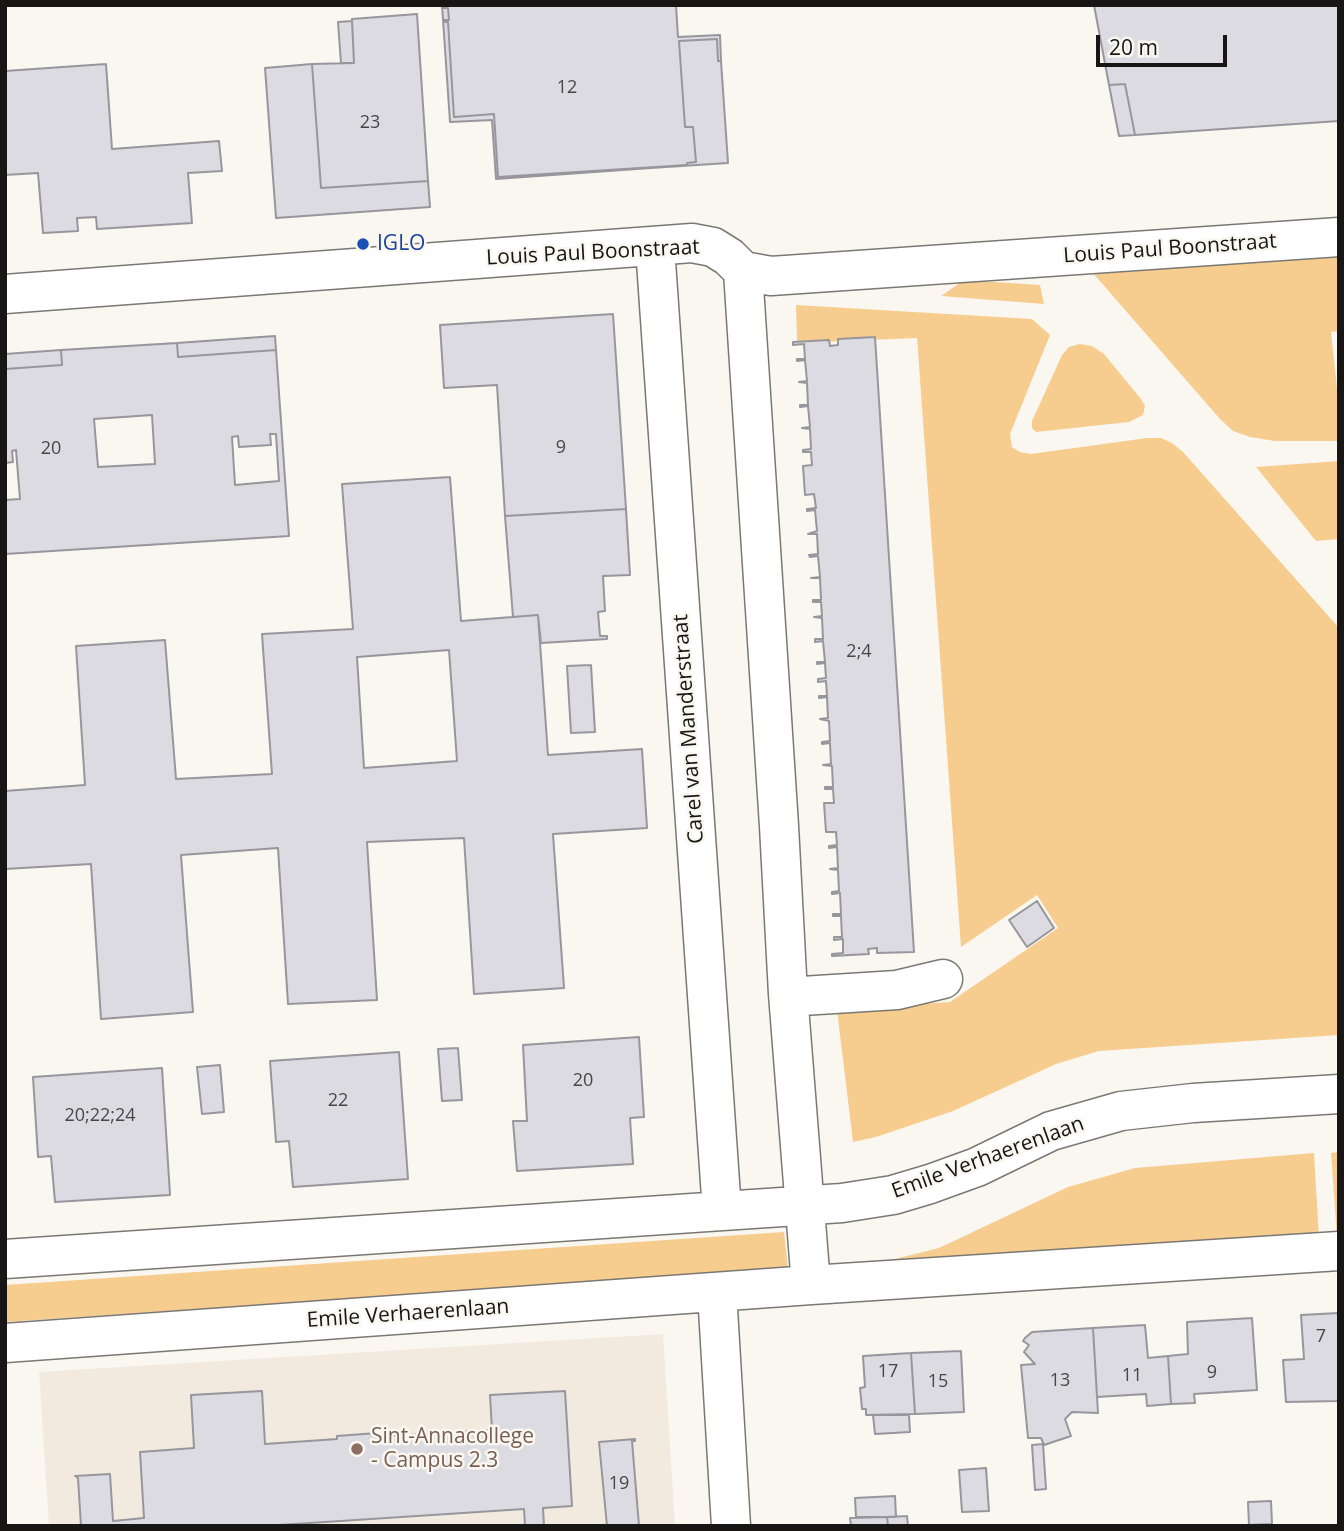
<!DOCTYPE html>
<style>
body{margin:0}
#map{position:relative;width:1344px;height:1531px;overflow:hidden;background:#faf7f1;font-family:"Open Sans",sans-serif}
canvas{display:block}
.frame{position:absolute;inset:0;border:7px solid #171614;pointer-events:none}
.scale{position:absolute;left:1096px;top:35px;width:131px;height:32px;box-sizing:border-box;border:4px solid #171614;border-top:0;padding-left:9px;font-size:21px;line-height:24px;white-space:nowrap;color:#171614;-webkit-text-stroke:5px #faf7f1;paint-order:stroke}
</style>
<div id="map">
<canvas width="1344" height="1531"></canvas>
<div class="frame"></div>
<div class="scale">20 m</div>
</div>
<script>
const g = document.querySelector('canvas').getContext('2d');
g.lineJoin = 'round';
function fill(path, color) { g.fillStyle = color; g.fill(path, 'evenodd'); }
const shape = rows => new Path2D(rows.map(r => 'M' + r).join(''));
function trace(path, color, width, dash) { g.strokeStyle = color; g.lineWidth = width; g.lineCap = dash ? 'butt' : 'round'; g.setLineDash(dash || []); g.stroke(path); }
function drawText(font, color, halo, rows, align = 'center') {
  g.font = font + ' "Open Sans",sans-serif'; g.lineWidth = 5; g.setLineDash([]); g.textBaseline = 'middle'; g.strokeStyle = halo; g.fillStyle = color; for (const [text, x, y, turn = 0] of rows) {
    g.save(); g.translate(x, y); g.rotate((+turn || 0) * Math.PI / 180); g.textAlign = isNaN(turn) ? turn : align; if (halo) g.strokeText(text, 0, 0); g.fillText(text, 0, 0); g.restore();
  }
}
const built = shape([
 [663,1334,675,1526,49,1526,39,1372]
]);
const green = shape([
 [1339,255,1339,331,1331,332,1339,408,1339,441,1275,441,1250,437,1233,431,1220,419,1092,272],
 [964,280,1040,285,1044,304,941,296],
 [796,305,1032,319,1050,335,1010,434,1012,447,1020,452,1031,454,1147,438,1161,438,1172,443,1183,452,1339,628,1339,1035,1099,1051,1056,1064,953,1111,876,1137,853,1142,837,1010,950,1002,1058,928,1037,895,961,947,917,338,797,343],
 [1080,344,1092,346,1104,354,1141,399,1145,406,1143,415,1129,422,1036,432,1032,428,1032,421,1062,355,1069,347],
 [1339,461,1339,539,1316,541,1256,467],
 [1339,1152,1339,1237,1337,1237,1331,1153],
 [1314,1153,1319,1238,871,1265,939,1248,1068,1187,1135,1168],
 [784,1232,788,1269,5,1322,5,1285]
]);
const building = shape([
 [442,5,447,5,443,6,444,8,448,8,449,20,444,20,444,22,448,22,454,117,494,114,498,177,651,168,496,179,492,120,450,122,442,5],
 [676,5,678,37,720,35,721,61,718,61,717,39,679,41,685,127,693,127,696,162,687,163,687,165,498,177,494,114,454,117,448,22,444,22,444,20,449,20,448,8,444,8,443,6,676,5],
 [1094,5,1339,5,1339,121,1135,135,1125,84,1109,85,1094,5],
 [417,14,428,181,321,188,312,64,354,63,352,19,417,14],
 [352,21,354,63,341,63,338,22,352,21],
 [717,39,718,61,721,61,728,163,651,168,687,165,687,163,696,162,693,127,685,127,679,41,717,39],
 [106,64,112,149,219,141,222,171,188,173,192,223,97,229,96,217,77,218,78,231,43,233,38,173,5,175,5,71,106,64],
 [312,64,321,188,428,181,430,207,276,218,265,68,312,64],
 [1125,84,1135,135,1119,136,1109,85,1125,84],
 [613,314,626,509,505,516,497,385,444,388,440,325,613,314],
 [275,336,276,350,178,357,177,343,275,336],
 [875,337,914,952,877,953,877,948,868,949,869,954,832,956,832,954,843,953,843,939,834,940,834,937,842,937,841,916,833,916,833,914,841,914,840,893,832,894,832,892,839,891,838,870,830,869,838,868,837,847,829,848,829,846,837,845,836,832,826,832,824,803,834,803,833,789,825,789,825,787,833,787,832,766,823,765,831,764,830,743,822,744,822,742,830,741,829,721,820,719,828,718,827,697,819,698,819,696,827,696,826,681,818,682,818,679,826,678,825,663,817,664,817,662,825,662,823,641,815,642,815,639,823,639,822,618,814,617,822,616,821,602,813,602,813,600,821,600,820,578,811,578,820,577,818,556,810,557,809,555,818,554,817,534,808,534,817,531,815,510,807,511,807,509,816,508,814,494,805,495,803,466,812,465,811,452,803,452,803,450,811,449,810,429,802,428,810,427,808,406,800,407,800,405,808,405,807,383,799,382,807,381,805,360,797,361,797,359,805,359,804,344,793,345,793,342,829,340,830,346,838,345,838,339,875,337],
 [177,343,178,357,276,350,289,536,5,554,5,500,20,499,16,450,12,451,13,462,5,463,5,369,62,365,61,350,177,343],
 [152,415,155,464,98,467,94,419,152,415],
 [270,434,276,434,279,481,235,485,232,437,238,436,239,447,271,445,270,434],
 [61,350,62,365,5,369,5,354,61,350],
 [450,477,461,621,538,615,548,755,642,749,647,828,553,834,564,988,474,994,464,838,367,842,377,1000,288,1004,278,848,181,855,193,1012,101,1019,91,864,5,869,5,791,85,785,76,646,165,640,176,779,272,774,262,634,353,629,342,484,450,477],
 [449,650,457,761,364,768,357,657,449,650],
 [626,509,630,575,603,576,605,611,598,612,600,636,607,636,607,639,541,643,538,615,513,617,505,516,626,509],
 [591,665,595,732,571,733,567,666,591,665],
 [1037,901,1054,928,1027,947,1009,920,1037,901],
 [639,1037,644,1117,630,1118,633,1164,517,1171,513,1121,527,1121,523,1045,639,1037],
 [458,1048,462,1100,442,1101,438,1049,458,1048],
 [399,1052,408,1179,293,1187,289,1141,276,1142,270,1061,399,1052],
 [220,1065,224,1112,202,1114,197,1067,220,1065],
 [162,1068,170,1195,55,1202,51,1156,38,1157,33,1077,162,1068],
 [1339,1313,1339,1401,1286,1402,1283,1360,1304,1359,1301,1315,1339,1313],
 [1252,1318,1257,1390,1194,1394,1195,1403,1171,1404,1168,1356,1188,1354,1187,1322,1252,1318],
 [1145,1325,1148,1358,1168,1356,1171,1404,1147,1406,1146,1394,1097,1397,1093,1328,1145,1325],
 [1093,1328,1098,1413,1072,1412,1065,1419,1071,1436,1044,1445,1041,1438,1028,1438,1021,1365,1035,1364,1024,1352,1029,1345,1023,1341,1025,1338,1032,1332,1093,1328],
 [961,1351,964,1412,915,1414,911,1353,961,1351],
 [911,1353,915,1414,866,1415,866,1409,862,1409,860,1388,865,1387,863,1356,911,1353],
 [262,1391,265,1444,337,1439,337,1436,377,1433,378,1437,492,1430,490,1395,565,1391,572,1506,543,1508,544,1526,525,1526,524,1509,264,1526,81,1526,78,1478,75,1476,110,1474,113,1521,144,1518,140,1452,194,1448,191,1395,262,1391],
 [873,1415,909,1415,910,1432,875,1434,873,1415],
 [635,1439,635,1441,632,1441,639,1526,607,1526,599,1442,635,1439],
 [1043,1444,1046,1489,1035,1490,1032,1445,1043,1444],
 [986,1468,989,1511,962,1512,959,1470,986,1468],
 [895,1496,896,1517,856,1517,855,1498,895,1496],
 [1271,1501,1272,1524,1249,1525,1248,1502,1271,1501],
 [907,1516,908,1526,888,1526,887,1517,907,1516],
 [887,1517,888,1526,851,1526,850,1518,887,1517]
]);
const street = shape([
 [655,247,722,1211],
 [743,271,779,826,788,994,811,1285],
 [5,294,692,243,713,247,729,257,743,271,771,276,1339,237],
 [788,994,802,996,897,990,943,979],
 [5,1259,842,1203,893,1195,930,1184,977,1167,1051,1131,1121,1111,1193,1103,1339,1094],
 [717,1292,731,1526],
 [5,1343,811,1285,1339,1251]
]);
const markers = [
 [363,244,7,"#1a4fb4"],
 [357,1449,7,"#8d6e63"]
];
const numberNames = [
 ["12",567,88],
 ["23",370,123],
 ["9",561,448],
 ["20",51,449],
 ["2;4",859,652],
 ["20",583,1081],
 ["22",338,1101],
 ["20;22;24",100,1116],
 ["7",1321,1337],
 ["17",888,1372],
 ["9",1212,1373],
 ["11",1132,1376],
 ["13",1060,1381],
 ["15",938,1382],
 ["19",619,1484]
];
const transitNames = [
 ["IGLO",377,244]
];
const streetNames = [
 ["Louis Paul Boonstraat",1170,249,-4],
 ["Louis Paul Boonstraat",593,253,-3],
 ["Carel van Manderstraat",689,729,-94],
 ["Emile Verhaerenlaan",988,1158,-20],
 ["Emile Verhaerenlaan",408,1314,-4]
];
const educationNames = [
 ["Sint-Annacollege",371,1437],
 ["- Campus 2.3",371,1461]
];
fill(built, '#f2eade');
fill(green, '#f7cd8f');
fill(building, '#dbdbe1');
trace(building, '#96969c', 2);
trace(street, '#7b7873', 41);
trace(street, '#fff', 38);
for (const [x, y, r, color] of markers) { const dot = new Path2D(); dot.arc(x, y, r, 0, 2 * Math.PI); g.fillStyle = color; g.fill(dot); trace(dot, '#faf7f1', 2.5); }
drawText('18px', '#484747', null, numberNames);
drawText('21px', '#164399', '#faf7f1', transitNames, 'left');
drawText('21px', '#171614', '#faf7f1', streetNames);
drawText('21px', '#785e54', '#faf7f1', educationNames, 'left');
</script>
